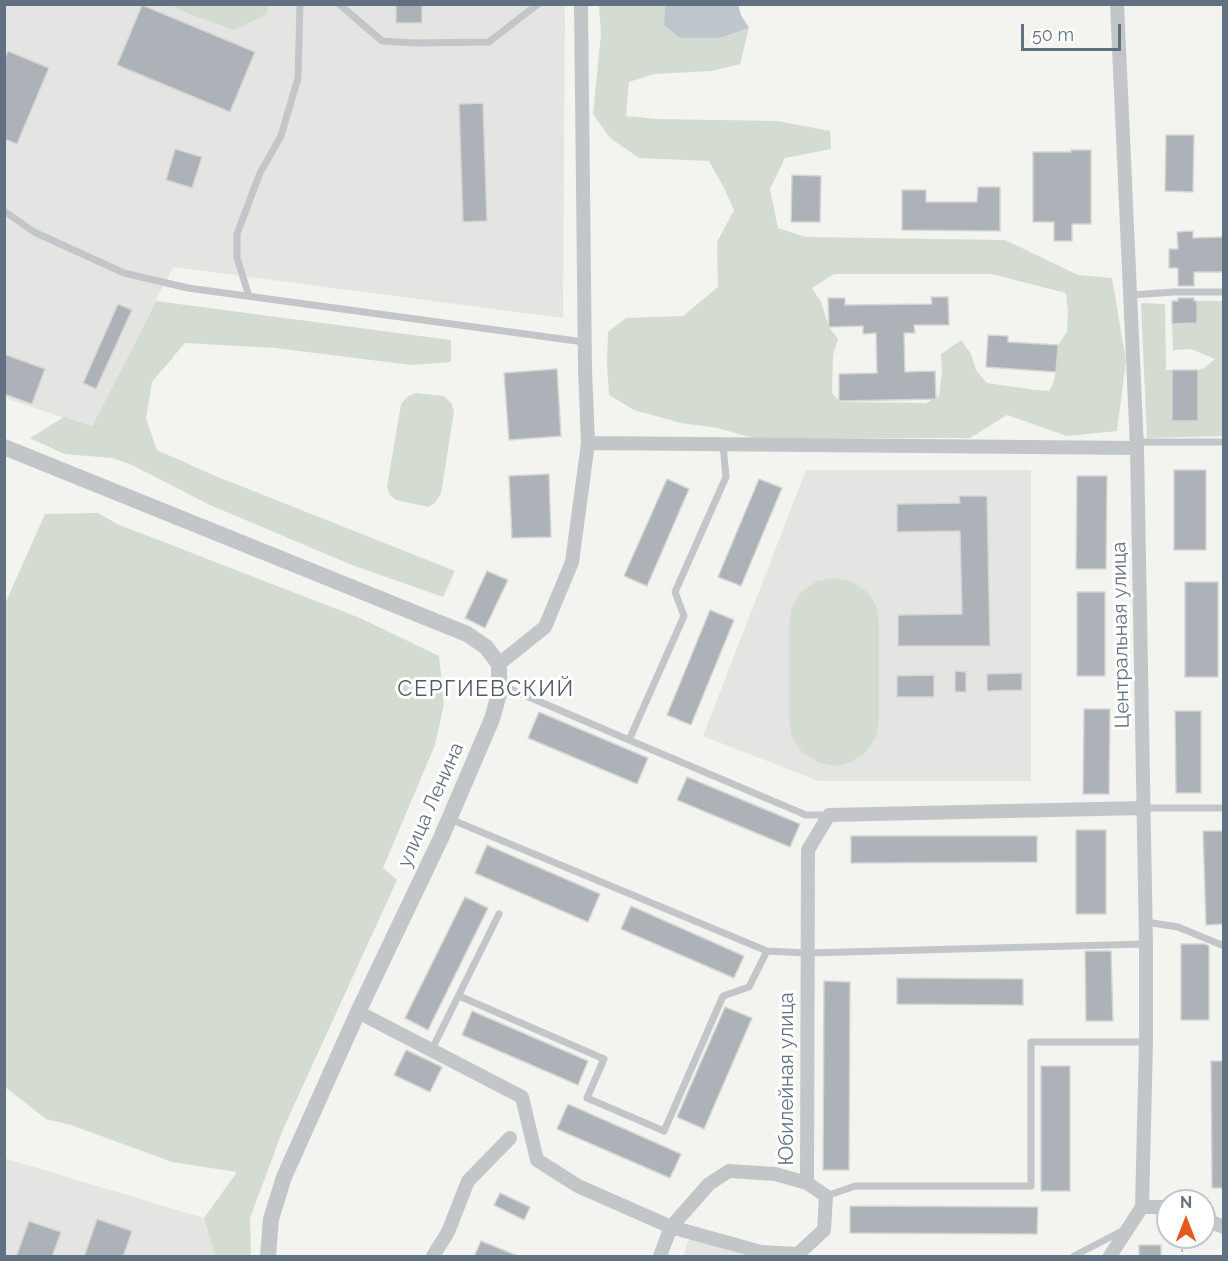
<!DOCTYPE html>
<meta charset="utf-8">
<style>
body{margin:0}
#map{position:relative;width:1228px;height:1261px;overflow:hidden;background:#f3f4ef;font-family:Raleway,sans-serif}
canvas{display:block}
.frame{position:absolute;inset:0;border:6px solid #627181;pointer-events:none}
.north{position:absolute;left:1156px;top:1189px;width:60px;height:60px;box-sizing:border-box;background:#fff;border:2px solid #c0c6cd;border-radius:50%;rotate:0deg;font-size:16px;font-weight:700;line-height:24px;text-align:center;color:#627181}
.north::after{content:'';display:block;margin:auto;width:21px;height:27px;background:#e35920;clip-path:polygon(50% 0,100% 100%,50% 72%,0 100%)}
.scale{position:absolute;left:1021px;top:24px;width:100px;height:27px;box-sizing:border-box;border:3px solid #627181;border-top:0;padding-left:8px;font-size:18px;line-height:21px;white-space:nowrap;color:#627181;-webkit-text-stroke:4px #fff;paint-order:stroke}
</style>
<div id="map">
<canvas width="1228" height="1261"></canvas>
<div class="frame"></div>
<div class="north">N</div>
<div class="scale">50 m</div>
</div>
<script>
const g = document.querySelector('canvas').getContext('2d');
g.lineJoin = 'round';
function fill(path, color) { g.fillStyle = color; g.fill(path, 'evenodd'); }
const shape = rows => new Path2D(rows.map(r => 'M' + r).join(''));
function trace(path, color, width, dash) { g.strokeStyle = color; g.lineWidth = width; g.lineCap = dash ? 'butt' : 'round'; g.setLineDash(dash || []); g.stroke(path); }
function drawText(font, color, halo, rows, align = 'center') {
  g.font = font + ' Raleway,sans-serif'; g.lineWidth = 6; g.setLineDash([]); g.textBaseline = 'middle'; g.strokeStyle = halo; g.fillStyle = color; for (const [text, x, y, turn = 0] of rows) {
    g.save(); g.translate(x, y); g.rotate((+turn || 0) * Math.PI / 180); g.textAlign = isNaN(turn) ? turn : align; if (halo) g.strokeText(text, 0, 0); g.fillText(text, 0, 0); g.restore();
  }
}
const built = shape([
 [5,5,565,5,563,318,173,267,91,427,5,398],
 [806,470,1031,470,1031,781,818,781,703,736],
 [4,1158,204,1218,215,1256,5,1256],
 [689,1238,746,1256,683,1256]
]);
const green = shape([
 [170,5,269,4,269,5,267,14,234,30,192,15],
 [599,5,665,5,664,25,720,38,749,28,740,64,712,71,654,74,629,82,626,116,658,119,778,121,830,131,831,149,785,158,770,189,778,228,806,237,1005,240,1078,275,1112,278,1126,361,1117,431,1067,436,1007,415,970,438,753,438,718,428,681,423,634,410,609,395,607,364,608,332,626,318,683,316,718,287,717,242,734,210,724,188,709,161,639,158,610,138,593,114,601,34],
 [834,274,991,274,1066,293,1068,311,1067,332,1058,345,1056,372,1052,386,1049,391,1036,390,987,383,976,370,971,354,961,340,941,354,942,371,939,396,926,403,840,402,832,393,833,355,838,339,829,327,821,302,812,288],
 [156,301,451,340,451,362,411,365,275,348,185,343,152,382,146,419,157,450,213,475,455,571,443,597,352,565,210,505,130,464,112,458,64,454,30,438,64,417,92,426],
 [1197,301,1223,301,1223,436,1147,438,1141,303,1165,304,1166,370,1172,370,1172,421,1197,421,1198,370,1204,368,1215,359,1191,349,1173,350,1172,324,1197,323],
 [416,393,444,396,451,403,454,411,441,494,434,504,428,507,396,500,390,495,387,487,401,404,408,396],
 [98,513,117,524,360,618,439,656,444,704,435,745,383,868,397,880,284,1127,250,1218,251,1256,215,1256,204,1218,237,1172,172,1162,71,1125,46,1119,5,1087,5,604,45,514],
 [834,578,851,581,866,591,876,605,879,622,879,720,876,738,866,752,851,762,834,766,817,762,802,752,792,738,789,721,789,623,792,606,802,591,817,581]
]);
const water = shape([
 [738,4,741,15,749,28,720,38,680,38,664,25,665,5]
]);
const building = shape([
 [396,4,422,4,422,23,396,23,396,4],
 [142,5,255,52,230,112,117,65,142,5],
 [8,51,49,68,17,144,4,139,4,60,8,51],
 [483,103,487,221,463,222,459,104,483,103],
 [1166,135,1194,135,1193,192,1165,191,1166,135],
 [175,149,202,157,192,188,166,180,175,149],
 [1071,150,1091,150,1091,224,1072,224,1072,241,1054,241,1054,222,1033,222,1033,152,1071,152,1071,150],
 [792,175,821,176,820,222,791,222,792,175],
 [978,187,1000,187,1000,231,902,230,902,190,926,190,926,202,977,202,978,187],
 [1193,231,1193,238,1224,237,1224,272,1194,272,1194,286,1178,286,1178,268,1169,268,1169,249,1178,249,1177,232,1193,231],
 [931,297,948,297,949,325,914,325,915,333,904,333,905,372,935,371,936,399,839,401,839,374,877,373,876,333,863,334,863,326,829,327,828,298,845,298,845,305,932,304,931,297],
 [1178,298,1194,298,1194,301,1197,301,1197,323,1172,324,1172,301,1178,301,1178,298],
 [118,304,132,310,96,389,83,383,118,304],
 [988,335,1008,336,1008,342,1058,345,1056,372,986,367,988,335],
 [4,354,45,369,32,404,4,394,4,354],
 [557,369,561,436,509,440,504,373,557,369],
 [1172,370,1198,370,1198,421,1172,421,1172,370],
 [1174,470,1206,470,1206,550,1174,550,1174,470],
 [549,474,551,537,512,538,509,476,549,474],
 [1077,476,1107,476,1106,569,1076,569,1077,476],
 [667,479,689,489,647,586,624,576,667,479],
 [759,479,782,488,741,586,718,577,759,479],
 [959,496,987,496,990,646,898,646,898,615,962,614,960,531,897,532,897,504,960,503,959,496],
 [487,571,508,580,485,628,465,618,487,571],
 [1185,582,1218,582,1218,677,1185,677,1185,582],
 [1077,592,1105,592,1105,676,1077,676,1077,592],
 [710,610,734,620,691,725,667,715,710,610],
 [955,671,966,672,966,692,955,692,955,671],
 [1022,673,1022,690,987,691,987,674,1022,673],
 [934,675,934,697,897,697,897,676,934,675],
 [1084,709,1110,709,1109,794,1083,794,1084,709],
 [1175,711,1201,711,1201,793,1176,793,1175,711],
 [539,712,648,758,637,784,528,738,539,712],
 [687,777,800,824,790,847,677,800,687,777],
 [1076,830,1106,830,1106,914,1076,914,1076,830],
 [1203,831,1224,831,1224,924,1206,925,1203,831],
 [851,836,1037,836,1037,862,851,863,851,836],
 [487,845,600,894,588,922,475,873,487,845],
 [465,897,488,908,428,1030,405,1018,465,897],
 [631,906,744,956,734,978,621,929,631,906],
 [1181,944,1205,944,1209,946,1209,1020,1181,1020,1181,944],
 [1085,951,1111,951,1113,1021,1086,1021,1085,951],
 [897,978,1023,979,1023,1005,897,1004,897,978],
 [824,981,850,982,849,1170,823,1170,824,981],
 [725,1007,752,1018,704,1129,677,1117,725,1007],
 [472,1011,588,1061,578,1085,462,1035,472,1011],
 [406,1050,442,1067,430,1092,394,1075,406,1050],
 [1211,1061,1224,1061,1224,1188,1212,1188,1211,1061],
 [1041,1066,1070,1066,1070,1191,1041,1191,1041,1066],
 [568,1104,681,1154,670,1178,557,1129,568,1104],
 [500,1193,530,1207,524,1220,494,1205,500,1193],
 [850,1206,1038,1207,1037,1234,850,1233,850,1206],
 [97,1219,132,1231,123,1257,84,1257,97,1219],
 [29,1221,61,1232,52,1257,16,1257,29,1221],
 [481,1241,518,1256,518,1257,474,1257,481,1241],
 [1139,1245,1161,1245,1161,1257,1139,1257,1139,1245]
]);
const path = shape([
 [1180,1237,1183,1256]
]);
const service = shape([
 [339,4,382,41,415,43,489,42,538,4],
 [4,211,34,232,124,273,188,288,584,342],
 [1131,295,1174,292,1224,292],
 [249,296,237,258,237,234,260,173,281,136,298,78,300,4],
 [1137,442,1224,442],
 [501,685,629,740,684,616,675,592,726,477,723,444],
 [629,740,806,815,828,815],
 [1143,808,1224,808],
 [450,819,767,951,808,953,1146,944],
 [1146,922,1178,927,1224,946],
 [459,996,604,1059,587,1098,664,1131,723,996,749,987,767,951],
 [432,1049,499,914],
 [826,1196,855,1186,1031,1186,1031,1042,1146,1042],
 [1074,1256,1122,1231]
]);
const minor = shape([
 [588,443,1137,448],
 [499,664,545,627,572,562,588,443,585,369,581,4],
 [358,1012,522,1097,537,1160,578,1186,671,1227,761,1252,798,1254,824,1230,826,1196,807,1183,775,1174,729,1171,709,1184,671,1227,660,1256],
 [807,1183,808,850,829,815,1143,808],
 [1142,1207,1168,1207],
 [1204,1219,1224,1227],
 [433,1256,448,1232,468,1181,510,1138],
 [1110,1256,1142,1207,1146,1042,1146,944,1137,448,1117,4]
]);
const tertiary = shape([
 [4,447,467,634,486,647,499,664,499,694,492,719,441,838,358,1012,284,1177,271,1219,268,1256]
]);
const streetNames = [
 ["Центральная улица",1121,635,-91],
 ["улица Ленина",431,805,-66],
 ["Юбилейная улица",787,1079,-90]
];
const quarterNames = [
 ["СЕРГИЕВСКИЙ",486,689]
];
fill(built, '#e4e5e3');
fill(green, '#d4dbd0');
fill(water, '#bcc6cb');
fill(building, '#acb2b8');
trace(building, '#d5d5d2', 1.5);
trace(path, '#babcbe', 2, [3, 3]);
trace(service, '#c3c6c9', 7);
trace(minor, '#c3c6c9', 14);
trace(tertiary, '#c3c6c9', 16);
drawText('20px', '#627181', '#fff', streetNames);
g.letterSpacing = '1.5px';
drawText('22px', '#505b66', '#fff', quarterNames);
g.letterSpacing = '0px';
</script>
